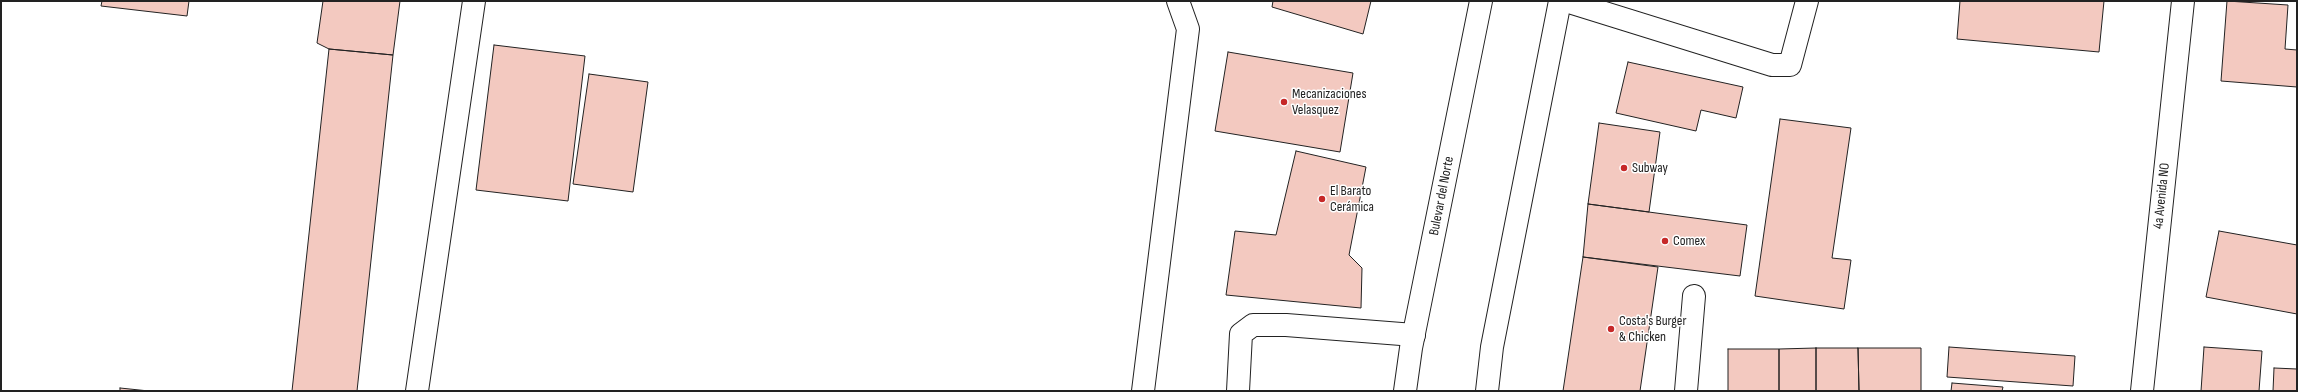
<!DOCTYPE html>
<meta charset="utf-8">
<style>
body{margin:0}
#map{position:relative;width:2298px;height:392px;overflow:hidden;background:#fff;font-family:"Sofia Sans Condensed",sans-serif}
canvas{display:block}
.frame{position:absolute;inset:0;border:2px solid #222;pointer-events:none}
</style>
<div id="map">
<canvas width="2298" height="392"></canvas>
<div class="frame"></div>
</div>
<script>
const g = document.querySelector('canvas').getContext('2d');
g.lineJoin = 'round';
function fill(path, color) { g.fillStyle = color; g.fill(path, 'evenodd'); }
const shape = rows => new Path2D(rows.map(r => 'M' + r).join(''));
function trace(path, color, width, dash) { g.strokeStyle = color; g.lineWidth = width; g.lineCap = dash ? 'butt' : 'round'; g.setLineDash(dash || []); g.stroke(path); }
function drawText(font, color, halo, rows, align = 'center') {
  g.font = font + ' "Sofia Sans Condensed",sans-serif'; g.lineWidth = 3; g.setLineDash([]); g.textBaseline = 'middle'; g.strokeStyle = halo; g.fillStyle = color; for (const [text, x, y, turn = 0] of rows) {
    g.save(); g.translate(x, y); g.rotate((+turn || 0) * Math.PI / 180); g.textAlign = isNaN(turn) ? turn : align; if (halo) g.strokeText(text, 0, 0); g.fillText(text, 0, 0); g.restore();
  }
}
const building = shape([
 [102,1,189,1,187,16,101,6,102,1],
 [323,1,400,1,393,55,329,49,317,43,323,1],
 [1273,1,1371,1,1363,34,1272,7,1273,1],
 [1960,1,2104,1,2099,52,1957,39,1960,1],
 [2227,1,2288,5,2285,49,2297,50,2297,87,2221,81,2227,1],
 [494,45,585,56,568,201,476,190,494,45],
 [329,49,393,55,357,391,292,391,329,49],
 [1228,52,1353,73,1340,152,1215,131,1228,52],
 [1628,62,1743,87,1736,118,1701,110,1696,131,1616,113,1628,62],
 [589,74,648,82,633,192,573,184,589,74],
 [1780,119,1851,128,1832,258,1851,260,1844,309,1755,296,1780,119],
 [1599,123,1660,132,1649,212,1588,204,1599,123],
 [1296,151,1366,167,1349,255,1362,268,1361,308,1226,295,1235,231,1276,235,1296,151],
 [1588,204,1747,225,1740,276,1583,257,1588,204],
 [2219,231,2297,245,2297,314,2206,297,2219,231],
 [1583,257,1658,267,1640,391,1563,391,1583,257],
 [1949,347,2075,356,2073,386,1947,377,1949,347],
 [2204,347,2262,351,2259,391,2201,391,2204,347],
 [1816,348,1858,348,1859,391,1816,391,1816,348],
 [1816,348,1816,391,1779,391,1779,349,1816,348],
 [1858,348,1921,348,1921,391,1859,391,1858,348],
 [1728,349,1779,349,1779,391,1728,391,1728,349],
 [2274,368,2297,369,2297,391,2273,391,2274,368],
 [1952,383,2003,387,2002,391,1951,391,1952,383],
 [120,388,149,391,120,391,120,388]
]);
const minor = shape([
 [1566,1,1772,65,1790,65,1807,1],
 [417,391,474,1],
 [1143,391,1188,29,1178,1],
 [1238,391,1241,334,1253,325,1286,325,1414,335],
 [1686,391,1694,296],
 [2142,391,2183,1]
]);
const highway = shape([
 [1405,391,1411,348,1481,1],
 [1487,391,1492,347,1560,1]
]);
const markers = [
 [1284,102,4,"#c62828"],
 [1624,168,4,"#c62828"],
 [1322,199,4,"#c62828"],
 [1665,241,4,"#c62828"],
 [1611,329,4,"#c62828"]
];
const poiNames = [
 ["Mecanizaciones",1292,94],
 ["Velasquez",1292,110],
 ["Subway",1632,168],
 ["El Barato",1330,191],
 ["Cerámica",1330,207],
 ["Comex",1673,241],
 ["Costa's Burger",1619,321],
 ["& Chicken",1619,337]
];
const streetNames = [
 ["Bulevar del Norte",1442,196,-79],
 ["4a Avenida NO",2162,196,-84]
];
fill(building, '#f3c9c0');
trace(building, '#222', 1);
trace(minor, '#222', 24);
trace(highway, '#222', 24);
trace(minor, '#fff', 22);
trace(highway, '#fff', 22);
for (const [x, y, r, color] of markers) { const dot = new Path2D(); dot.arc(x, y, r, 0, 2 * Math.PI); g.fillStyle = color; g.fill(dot); trace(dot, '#fff', 1.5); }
drawText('14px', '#222', '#fff', poiNames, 'left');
drawText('14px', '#222', '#fff', streetNames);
</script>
